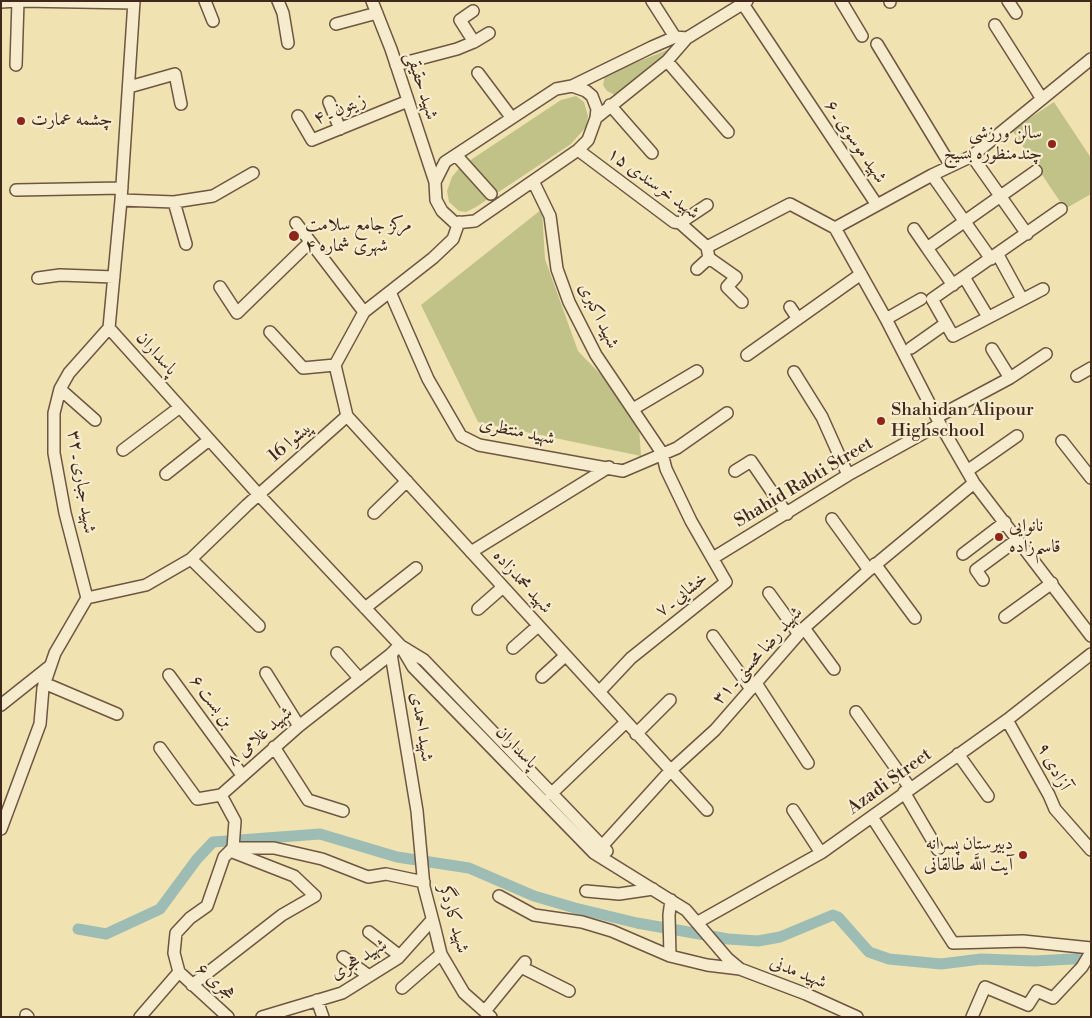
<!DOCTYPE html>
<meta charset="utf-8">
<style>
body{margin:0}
#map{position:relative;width:1092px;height:1018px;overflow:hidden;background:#f1e2b2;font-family:"Libre Bodoni",serif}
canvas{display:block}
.frame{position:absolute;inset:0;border:2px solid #41281c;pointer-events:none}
</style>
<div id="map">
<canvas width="1092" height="1018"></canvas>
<div class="frame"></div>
</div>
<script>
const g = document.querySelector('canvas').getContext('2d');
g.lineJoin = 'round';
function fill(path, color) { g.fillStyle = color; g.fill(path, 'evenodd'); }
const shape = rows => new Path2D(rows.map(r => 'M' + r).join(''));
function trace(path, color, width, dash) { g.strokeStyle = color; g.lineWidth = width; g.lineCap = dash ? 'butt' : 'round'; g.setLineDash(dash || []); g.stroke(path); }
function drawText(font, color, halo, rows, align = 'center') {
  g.font = font + ' "Libre Bodoni",Amiri,serif'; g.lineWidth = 4.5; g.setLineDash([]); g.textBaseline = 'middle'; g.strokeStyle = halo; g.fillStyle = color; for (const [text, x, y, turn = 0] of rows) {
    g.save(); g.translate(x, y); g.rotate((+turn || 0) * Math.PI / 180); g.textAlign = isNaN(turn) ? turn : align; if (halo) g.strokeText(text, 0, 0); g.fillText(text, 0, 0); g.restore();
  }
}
const green = shape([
 [672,48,615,95,607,91,603,85,605,75],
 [576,96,584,102,588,116,586,127,571,144,476,207,466,212,459,211,449,202,447,191,452,177,460,167,561,100],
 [1054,102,1091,158,1091,194,1065,209,1012,130],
 [542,209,545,259,578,351,638,413,641,456,478,422,421,305]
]);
const canal = shape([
 [78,929,106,934,160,909,197,859,213,842,320,834,397,857,469,868,534,896,575,908,637,923,728,939,758,941,780,937,833,915,838,917,869,952,889,959,941,964,981,959,1035,961,1091,958]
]);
const minor = shape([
 [22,1,134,3],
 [134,1,121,200,109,328,259,495,400,645,413,667,594,853,686,910,728,959,740,969,806,994,857,1017],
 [205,1,213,21],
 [278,1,283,13,288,43],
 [372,1,391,49,435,182],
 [652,1,675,37],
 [841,1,862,36],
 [890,1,890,2],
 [1008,1,1016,13],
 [1,2,17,1],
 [743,4,877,205],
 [473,11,460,20,474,42],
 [336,24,377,13],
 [995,25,1042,99],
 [877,44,951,166],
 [667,61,728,132],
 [16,65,18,1],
 [396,65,457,49,474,42,489,33],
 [478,73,511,117],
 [572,86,586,91,592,96,597,109,596,118,588,140,578,150,475,221,455,223,442,211,436,200,435,182,445,162,556,89,572,86],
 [572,86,652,47,675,37,687,38],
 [129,87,175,74,181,104],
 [329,102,340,129],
 [610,105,652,153],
 [298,116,312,140,408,101],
 [596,118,667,61,687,38,747,1],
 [578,150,674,222,680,223,707,247],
 [456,155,491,194],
 [972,156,1027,234],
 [932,175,991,259],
 [533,181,550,216,557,269,569,302,596,355,662,453,666,469,691,521,726,582,631,658,599,692],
 [16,190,122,188],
 [121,200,174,202,213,196,253,173],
 [174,202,186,244],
 [459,222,453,239,433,258,364,312,335,365,347,416,707,810],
 [296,223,364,312],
 [680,223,707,205],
 [835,228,886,319,940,424,974,483,1091,636],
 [835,228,932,175,972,156,1091,59],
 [914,229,927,248],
 [707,247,790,204,835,228],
 [707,247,709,258,736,277,727,287,742,302],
 [998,255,1022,299],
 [697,269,709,258],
 [964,277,988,317],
 [38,278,60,275,114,277],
 [953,285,927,248,1036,171],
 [220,287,237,313,310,242],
 [1043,289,953,336,932,299,1061,209],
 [390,292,428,379,461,436,479,445,623,471,677,448,727,413],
 [790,307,798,319],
 [886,319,921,299],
 [270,332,303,368,335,365],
 [911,348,945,324],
 [747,355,861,274],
 [794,372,822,417,848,475],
 [1077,376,1091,368],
 [1010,378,1046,354],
 [60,389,95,420],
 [633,409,697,371],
 [937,417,1010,378,992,349],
 [1062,441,1091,478],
 [123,450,180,407],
 [735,471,751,461,787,514],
 [967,471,1017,436],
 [166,474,209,440],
 [374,513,407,481],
 [832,519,869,570],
 [471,552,609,467],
 [963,554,1005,522],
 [713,558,848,475,940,424],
 [191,559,259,626],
 [875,564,915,618],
 [983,580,976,570,1018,539],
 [769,593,798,633],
 [87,598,146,585,191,559,247,505,347,416],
 [87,598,65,513,54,453,54,413,60,389,69,373,109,328],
 [365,608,416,568],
 [478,609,503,587],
 [1005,617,1052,583],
 [804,628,834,669],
 [713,636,751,689],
 [400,645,391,654,417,811,424,887,435,929,441,954,464,993,491,1017],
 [401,646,424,660,607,851],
 [513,648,538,626],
 [337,653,359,678],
 [266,673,299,726],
 [169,675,242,775],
 [542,677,565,656],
 [44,683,117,714],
 [756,683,808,763],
 [1,705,50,666],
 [856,712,910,788],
 [1007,720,1049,795,1055,809,1091,850],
 [636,734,670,700],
 [274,747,308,800,343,811],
 [160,748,197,799,221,795,299,726,391,654],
 [958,754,988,796],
 [904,792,938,850],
 [551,794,625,723],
 [793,810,821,853],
 [872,817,953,943,1023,941,1091,948],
 [1,829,40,724,43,688,55,653,87,598],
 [603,845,671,770,715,730,804,628,869,570,974,483],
 [233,848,274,848,322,859,368,877,386,874,424,882],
 [586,891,619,894,653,889],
 [499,896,534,915,582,922,612,931,670,956,707,965,740,969],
 [698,922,821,853,1007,720,1091,654],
 [369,932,400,956],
 [670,956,669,915,671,900],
 [343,957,369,976],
 [521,967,569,991],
 [179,972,174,953,176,933,190,918,207,906,224,857,233,848,235,821,221,795],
 [179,972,228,1017],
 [192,985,282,915,315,896,294,876,230,851],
 [402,988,441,954],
 [317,1000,323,1017],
 [485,1011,525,962],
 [26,1015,28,1017],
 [140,1017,179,972],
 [262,1017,342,993,398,958,432,920],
 [972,1017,985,987,1028,1005,1037,991,1053,998,1082,967,1091,952]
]);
const markers = [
 [21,121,5,"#8f2418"],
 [1052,144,5,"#8f2418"],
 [294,236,6,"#8f2418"],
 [881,421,5,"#8f2418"],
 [999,537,5,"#8f2418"],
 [1023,855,5,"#8f2418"]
];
const streetNames = [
 ["شهید حقیقی",421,86,72],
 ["زیتون ـ ۴",340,110,-22],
 ["شهید موسوی ـ ۶",855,142,56],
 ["شهید خرسندی ۱۵",653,184,36],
 ["شهید اکبری",598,316,64],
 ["پاسداران",156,354,48],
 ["شهید منتظری",517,432,12],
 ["پیشوا 16",291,442,-41],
 ["شهید جباری ـ ۳۲",81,482,81],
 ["Shahid Rabti Street",804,483,-31],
 ["شهید محمدزاده",522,582,48],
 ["خشایی ـ ۷",682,595,-38],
 ["شهید رضا محسنی ـ ۳۱",758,656,-48],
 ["بن بست ۶",211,702,54],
 ["شهید احمدی",421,727,81],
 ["۸ شهید غلامی",260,737,-41],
 ["پاسداران",516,748,46],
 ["آزادی ۹",1053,767,62],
 ["Azadi Street",890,782,-36],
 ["شهید کاردگر",453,919,74],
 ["شهید هجری",359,960,-31],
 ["شهید مدنی",798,973,22],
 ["هجری ۶",215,982,42]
];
const poiNames = [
 ["چشمه عمارت",31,121],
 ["سالن ورزشی",1042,134,"right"],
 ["چندمنظوره بسیج",1042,155,"right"],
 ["مرکز جامع سلامت",305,226],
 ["شهری شماره ۴",305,247],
 ["Shahidan Alipour",891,411],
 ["Highschool",891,432],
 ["نانوایی",1009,527],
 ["قاسم‌زاده",1009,548],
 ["دبیرستان پسرانه",1013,845,"right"],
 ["آیت اللَّه طالقانی",1013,866,"right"]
];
fill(green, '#c0c288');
trace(canal, '#9cbcb4', 11);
trace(minor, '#6d5642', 14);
trace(minor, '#f6eccd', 11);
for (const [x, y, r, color] of markers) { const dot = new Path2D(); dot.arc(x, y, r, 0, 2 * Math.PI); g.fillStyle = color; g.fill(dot); trace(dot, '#f6eccd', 2); }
drawText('18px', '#41281c', '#f6eccd', streetNames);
drawText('18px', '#41281c', '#f6eccd', poiNames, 'left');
</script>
